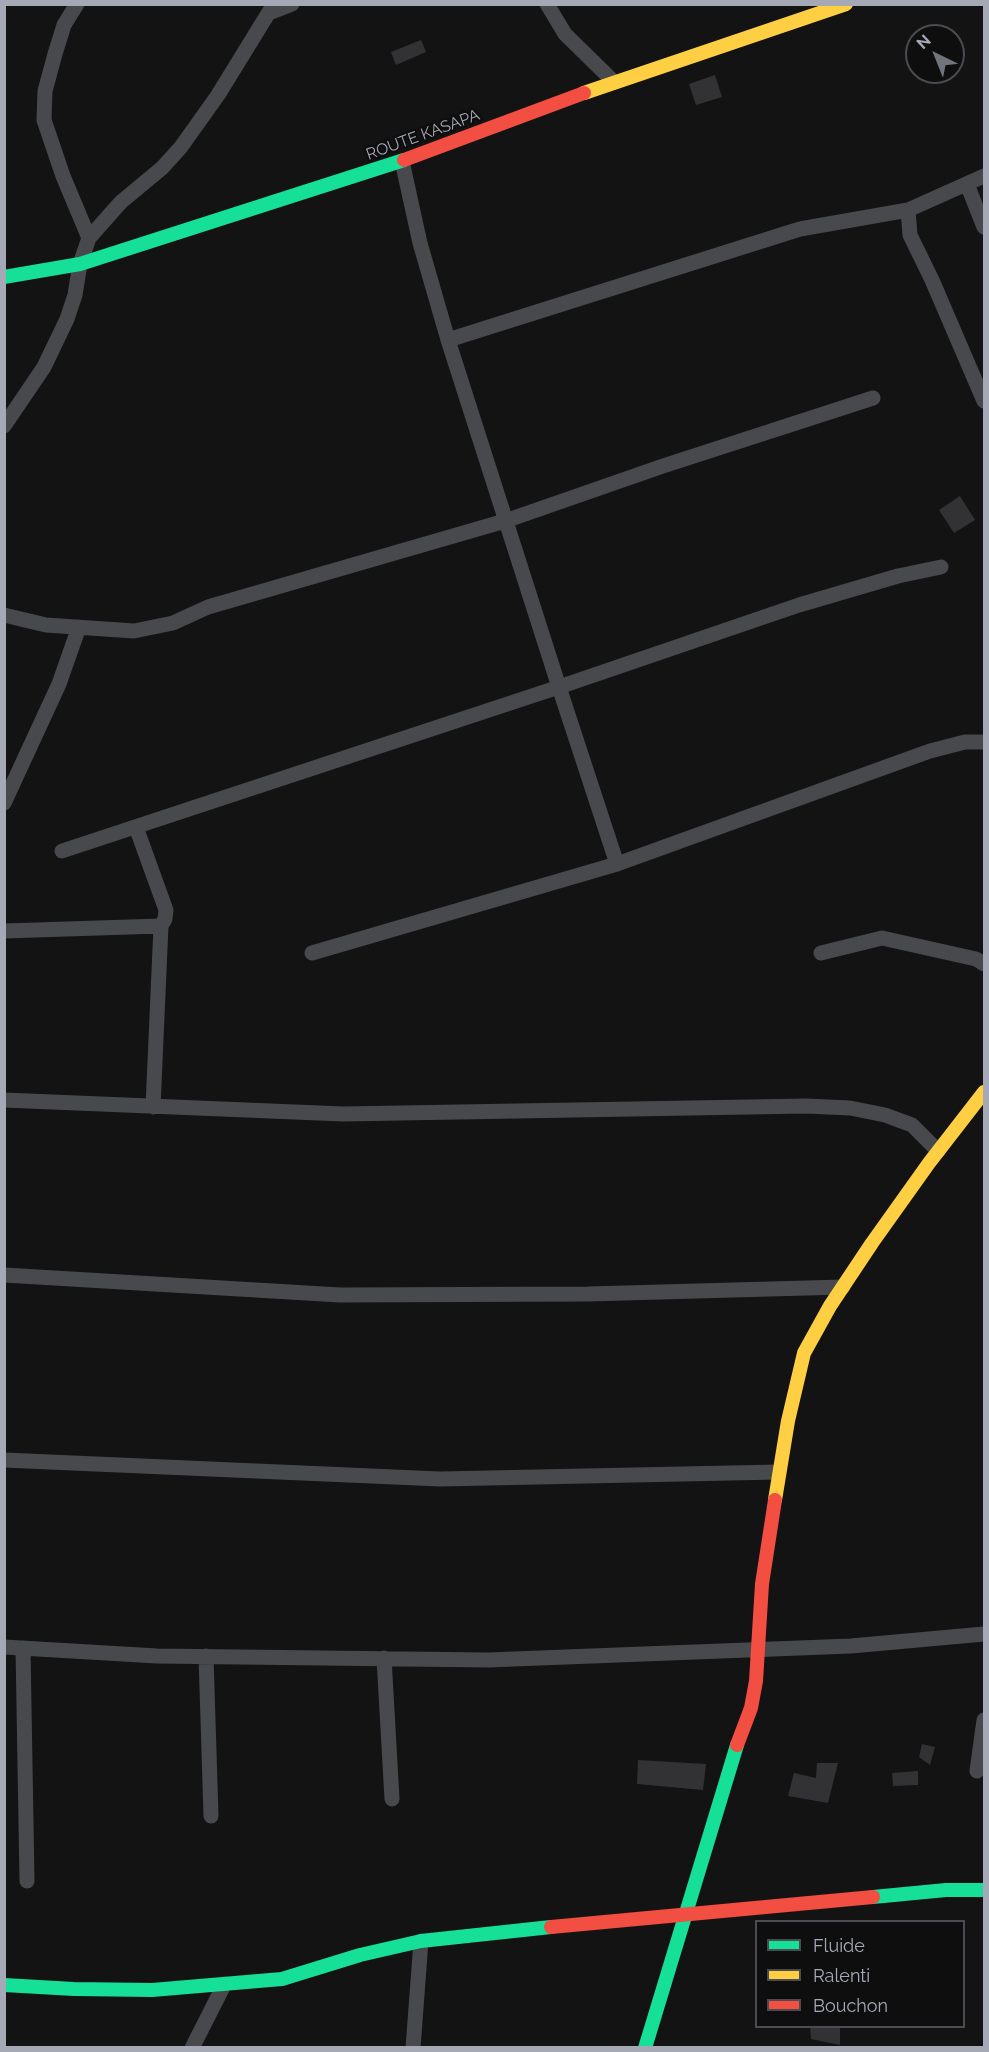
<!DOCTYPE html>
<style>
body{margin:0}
#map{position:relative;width:989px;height:2052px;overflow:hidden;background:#131314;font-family:Raleway,sans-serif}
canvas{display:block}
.frame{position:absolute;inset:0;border:6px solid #a5a8b5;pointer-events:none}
.legend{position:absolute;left:755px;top:1920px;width:210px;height:108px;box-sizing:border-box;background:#0e0e0f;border:2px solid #4a4c51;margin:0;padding:8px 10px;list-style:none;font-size:18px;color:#a5a8b5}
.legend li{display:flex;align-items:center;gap:12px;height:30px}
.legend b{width:30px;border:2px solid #4a4c51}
.north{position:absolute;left:905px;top:24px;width:60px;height:60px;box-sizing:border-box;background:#0e0e0f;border:2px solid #4a4c51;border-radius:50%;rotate:317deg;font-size:16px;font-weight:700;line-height:24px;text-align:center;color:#a5a8b5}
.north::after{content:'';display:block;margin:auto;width:21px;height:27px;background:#72747d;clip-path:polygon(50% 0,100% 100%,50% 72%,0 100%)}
</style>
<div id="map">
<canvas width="989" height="2052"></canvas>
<div class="frame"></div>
<ul class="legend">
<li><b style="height:8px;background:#16e098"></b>Fluide</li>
<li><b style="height:8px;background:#ffcf43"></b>Ralenti</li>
<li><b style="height:8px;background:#f24e42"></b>Bouchon</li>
</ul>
<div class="north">N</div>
</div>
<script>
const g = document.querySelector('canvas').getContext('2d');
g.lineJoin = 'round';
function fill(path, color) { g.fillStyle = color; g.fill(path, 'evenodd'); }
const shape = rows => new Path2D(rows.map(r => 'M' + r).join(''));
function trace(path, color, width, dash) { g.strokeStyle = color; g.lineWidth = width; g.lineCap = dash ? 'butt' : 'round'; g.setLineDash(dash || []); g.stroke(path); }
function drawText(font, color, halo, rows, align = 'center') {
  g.font = font + ' Raleway,sans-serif'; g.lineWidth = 5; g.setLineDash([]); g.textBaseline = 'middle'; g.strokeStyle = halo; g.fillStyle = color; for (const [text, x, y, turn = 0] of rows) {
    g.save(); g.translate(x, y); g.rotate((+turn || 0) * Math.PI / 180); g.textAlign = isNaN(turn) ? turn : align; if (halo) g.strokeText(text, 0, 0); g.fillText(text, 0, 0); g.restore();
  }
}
const building = shape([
 [421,40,426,52,396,65,391,52],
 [715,75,722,97,696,105,689,84],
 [960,496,975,520,954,533,939,510],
 [922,1744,935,1747,930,1765,919,1757],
 [638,1760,706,1764,703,1790,637,1784],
 [817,1763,838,1763,828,1803,788,1796,794,1773,816,1778],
 [918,1771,918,1785,893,1786,892,1773],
 [810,2026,840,2026,840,2045,811,2039]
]);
const street = shape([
 [547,4,565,34,614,82],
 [269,13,292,4],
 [402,161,420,243,448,340,559,687,799,605,898,576,941,567],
 [967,184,984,227],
 [908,210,910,235,932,280,984,401],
 [89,238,121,202,162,168,181,147,218,95,274,4],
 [448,340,800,229,908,210,984,176],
 [4,426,44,367,67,319,75,295,80,264,89,238,63,176,44,120,45,91,55,54,64,25,77,4],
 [4,615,46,625,134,631,173,623,208,607,505,521,663,466,873,398],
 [4,803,59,684,79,627],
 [136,827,166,910,165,919,161,926,153,1107],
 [62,851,559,687,617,864],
 [4,931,161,926],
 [312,953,617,864,930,751,965,742,984,742],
 [821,953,882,938,976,959,984,964],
 [4,1100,343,1114,806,1106,850,1108,885,1115,912,1125,938,1151],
 [4,1275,340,1295,588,1294,843,1287],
 [4,1460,440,1479,779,1472],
 [4,1647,157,1656,488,1660,851,1646,984,1634],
 [23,1648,27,1881],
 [206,1656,211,1816],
 [384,1658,392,1799],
 [977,1771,984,1720],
 [192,2048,224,1985],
 [413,2048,421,1941]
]);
const fast = shape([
 [4,277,80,264,404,160],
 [873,1897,946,1890,984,1890],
 [4,1985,74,1989,152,1990,282,1979,360,1955,421,1941,551,1927],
 [645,2048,737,1745]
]);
const slow = shape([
 [584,93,846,4],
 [775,1500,788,1421,804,1353,830,1306,872,1243,929,1163,984,1092]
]);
const jam = shape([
 [404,160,584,93],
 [737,1745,751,1708,756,1681,762,1584,775,1500],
 [551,1927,873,1897]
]);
const streetNames = [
 ["ROUTE KASAPA",423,135,-20]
];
fill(building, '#323234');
trace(street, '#48494c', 15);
trace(fast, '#16e098', 14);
trace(slow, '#ffcf43', 14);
trace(jam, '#f24e42', 14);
drawText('16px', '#a5a8b5', '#0e0e0f', streetNames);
</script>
